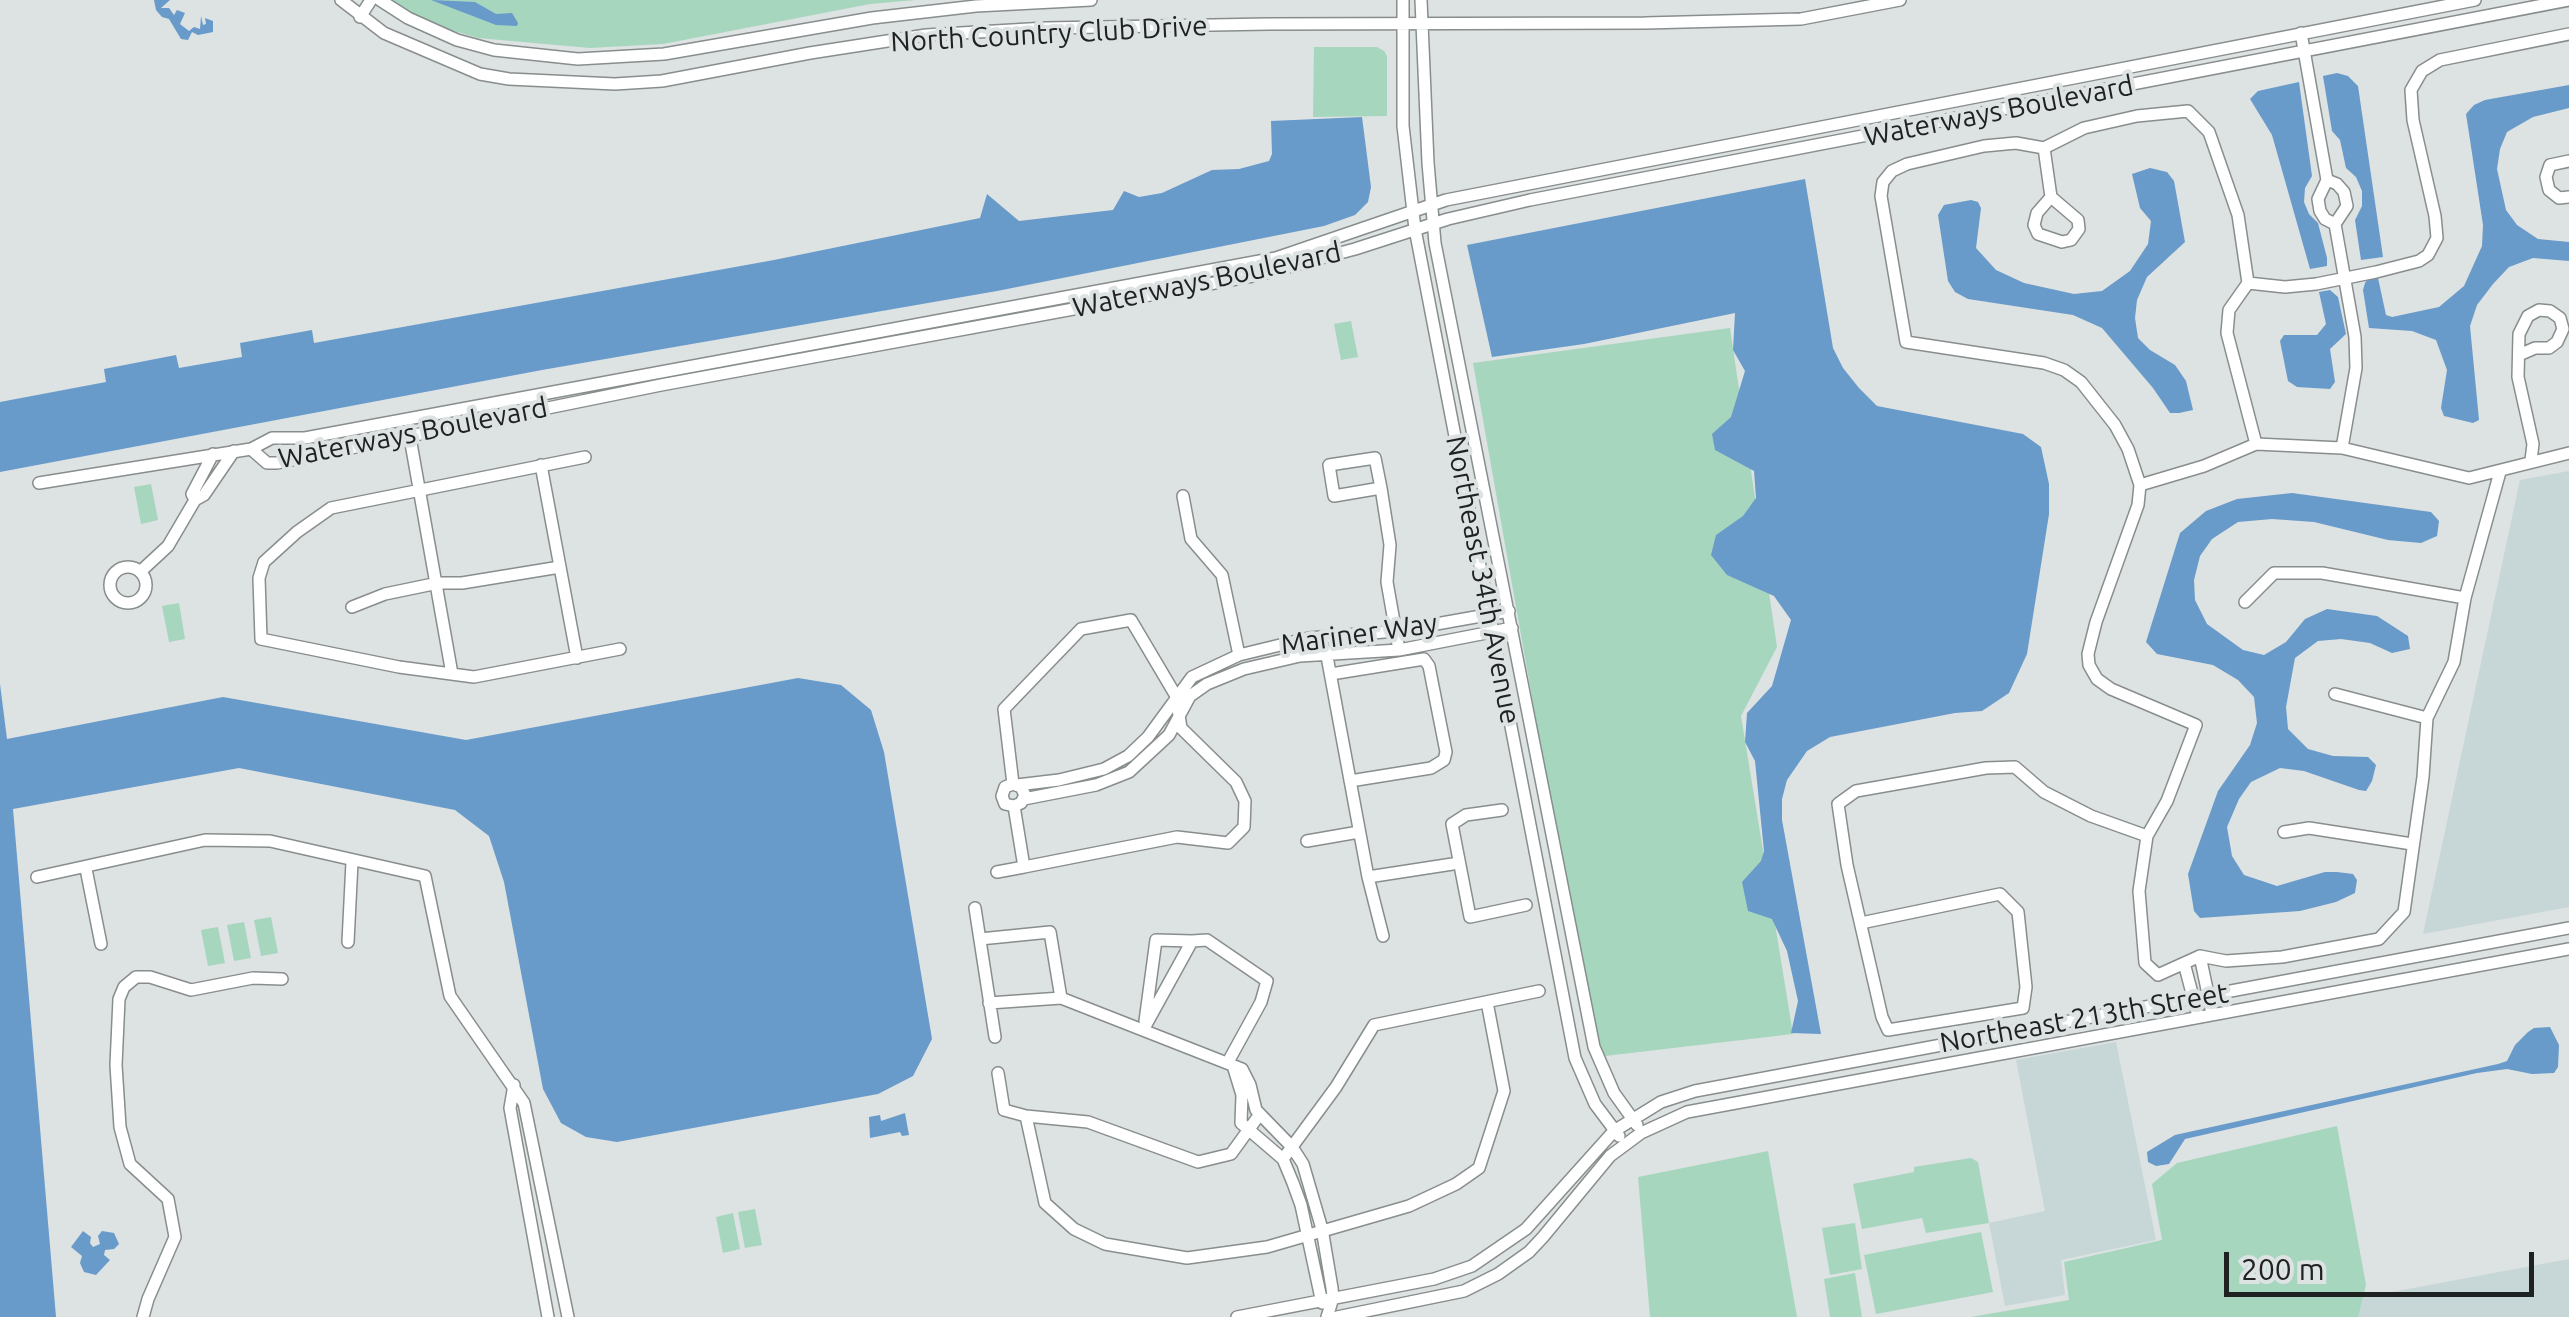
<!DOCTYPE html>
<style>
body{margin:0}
#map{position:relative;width:2569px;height:1317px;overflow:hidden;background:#dde2e2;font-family:Ubuntu,sans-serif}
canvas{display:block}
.scale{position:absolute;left:2224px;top:1252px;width:310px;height:45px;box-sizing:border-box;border:5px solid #202222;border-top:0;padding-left:12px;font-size:30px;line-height:35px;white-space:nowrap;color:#202222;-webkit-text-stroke:8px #dde2e2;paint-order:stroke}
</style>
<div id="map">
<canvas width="2569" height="1317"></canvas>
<div class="scale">200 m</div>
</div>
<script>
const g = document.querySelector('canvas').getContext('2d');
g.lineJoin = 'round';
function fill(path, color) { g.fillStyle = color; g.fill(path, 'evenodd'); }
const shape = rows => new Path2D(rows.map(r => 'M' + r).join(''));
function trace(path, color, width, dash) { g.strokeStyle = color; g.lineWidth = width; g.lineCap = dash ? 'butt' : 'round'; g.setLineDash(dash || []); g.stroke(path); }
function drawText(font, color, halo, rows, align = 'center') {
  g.font = font + ' Ubuntu,sans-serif'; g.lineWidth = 8; g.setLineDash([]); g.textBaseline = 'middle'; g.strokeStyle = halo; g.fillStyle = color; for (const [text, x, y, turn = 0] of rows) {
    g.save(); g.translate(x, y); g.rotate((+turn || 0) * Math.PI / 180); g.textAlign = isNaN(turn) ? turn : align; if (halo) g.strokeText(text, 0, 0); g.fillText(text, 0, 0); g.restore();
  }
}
const built = shape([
 [2569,471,2569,907,2423,934,2520,480],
 [2116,1042,2156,1240,2061,1260,2065,1295,2005,1306,1989,1223,2045,1211,2016,1060],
 [2569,1259,2569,1317,2260,1317,2263,1316]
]);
const green = shape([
 [389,0,916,0,870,4,663,44,590,48,478,38,437,26],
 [1314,47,1377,47,1384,51,1387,56,1387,116,1313,117],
 [1351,321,1358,357,1341,360,1334,324],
 [1730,328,1777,647,1741,716,1793,1034,1605,1056,1590,1026,1473,363],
 [151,484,158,520,141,524,134,487],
 [179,603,185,639,169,642,162,606],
 [271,917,278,953,261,956,254,920],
 [244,922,251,958,234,961,227,925],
 [218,927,225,963,208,966,201,930],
 [2337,1126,2366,1285,2358,1317,1971,1317,2069,1300,2064,1262,2162,1240,2152,1184,2177,1163],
 [1768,1151,1797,1317,1650,1317,1638,1177],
 [1971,1158,1978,1162,1989,1223,1926,1233,1922,1218,1862,1229,1853,1184,1914,1172,1914,1167],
 [755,1209,762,1245,745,1248,738,1212],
 [733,1213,740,1249,723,1253,716,1217],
 [1855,1223,1862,1269,1830,1275,1822,1228],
 [1981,1232,1993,1292,1876,1314,1864,1255],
 [1855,1273,1862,1317,1830,1317,1824,1279]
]);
const water = shape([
 [154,0,170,0,161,8,169,8,174,15,177,10,185,13,180,24,189,31,194,27,200,29,201,16,203,25,206,24,205,18,213,21,213,32,198,35,192,32,188,40,181,39,169,19,162,17,156,10],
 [431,0,475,2,496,14,512,13,518,23,517,26,496,25],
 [2337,73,2348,76,2358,86,2383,257,2361,260,2355,220,2362,206,2362,191,2356,177,2346,168,2340,140,2332,131,2323,76],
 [2299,82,2312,176,2305,188,2304,202,2309,214,2318,223,2327,258,2327,266,2310,269,2272,135,2250,99,2258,91],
 [2569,85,2569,108,2533,117,2507,132,2500,149,2497,169,2506,210,2517,225,2538,239,2569,242,2569,261,2533,258,2509,267,2493,284,2477,305,2470,326,2479,420,2473,423,2444,416,2441,408,2447,370,2436,340,2412,331,2369,328,2363,290,2365,283,2368,279,2378,278,2386,315,2392,317,2439,307,2464,286,2482,246,2483,225,2466,114,2474,105,2485,100],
 [1362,117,1371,187,1368,202,1355,215,1324,226,997,291,542,370,0,472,0,402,106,382,104,369,176,355,179,368,242,357,240,343,312,330,314,343,774,260,980,218,987,194,1019,221,1113,210,1124,191,1139,197,1162,193,1212,170,1239,169,1269,161,1272,154,1271,121],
 [2150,168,2167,172,2174,181,2185,242,2147,277,2137,300,2135,318,2138,338,2150,350,2175,365,2186,381,2193,410,2179,413,2170,413,2153,388,2102,328,2073,315,1968,299,1955,292,1948,281,1938,215,1944,205,1971,200,1978,202,1981,208,1976,248,1996,270,2024,283,2074,294,2102,291,2130,271,2148,244,2151,221,2140,208,2132,174],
 [1805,179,1833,348,1843,368,1859,388,1877,406,2023,434,2041,447,2049,484,2049,514,2027,654,2009,693,1982,711,1955,713,1830,737,1807,751,1787,780,1782,799,1782,820,1821,1034,1791,1033,1798,1001,1787,951,1772,919,1748,911,1742,882,1761,861,1764,851,1755,761,1745,742,1747,713,1772,686,1791,620,1774,596,1727,575,1711,555,1716,535,1743,516,1756,498,1754,471,1715,450,1712,434,1731,417,1745,371,1733,350,1735,313,1584,344,1492,357,1467,245],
 [2330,290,2338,297,2346,334,2330,349,2335,382,2330,389,2297,387,2288,381,2280,341,2284,335,2317,335,2326,324,2319,292],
 [2292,493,2431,512,2439,521,2437,536,2421,543,2388,540,2314,522,2272,519,2238,522,2212,539,2200,556,2194,580,2195,600,2207,624,2243,650,2264,655,2286,642,2305,619,2327,609,2377,616,2408,636,2410,649,2392,653,2370,643,2341,639,2318,641,2295,658,2286,707,2288,729,2308,749,2333,756,2368,757,2376,765,2372,781,2366,791,2359,790,2304,771,2280,768,2251,782,2239,799,2227,827,2232,856,2244,875,2277,886,2325,872,2337,872,2353,874,2357,880,2355,893,2336,902,2300,911,2200,918,2194,911,2188,874,2218,791,2250,745,2257,723,2254,697,2238,680,2213,665,2157,654,2146,642,2180,533,2206,511,2237,499],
 [798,678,841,685,871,710,884,752,932,1039,913,1076,878,1094,617,1142,586,1137,561,1123,543,1089,504,882,489,836,455,810,239,768,13,809,56,1317,0,1317,0,684,7,739,223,697,466,740],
 [2550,1027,2559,1045,2558,1067,2554,1073,2532,1074,2507,1069,2477,1073,2185,1139,2169,1164,2156,1166,2148,1162,2147,1152,2175,1135,2498,1064,2507,1061,2515,1045,2528,1032,2534,1028],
 [905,1113,909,1135,902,1136,900,1132,870,1138,869,1117,880,1115,881,1121],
 [83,1231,91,1237,90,1243,93,1247,100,1244,98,1236,102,1231,114,1233,119,1244,114,1249,105,1250,104,1255,110,1260,96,1275,84,1272,80,1263,82,1256,71,1247]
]);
const minor = shape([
 [341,0,384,33,480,74,509,79,615,84,662,81,810,53,926,35,1046,28,1268,24,1645,23,1801,19,1900,0],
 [380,0,408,18,457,40,494,50,578,59,664,54,872,18,976,6,1091,0],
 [1403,0,1403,126,1415,229,1575,1058,1595,1104,1619,1136],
 [1421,0,1428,163,1435,243,1594,1047,1614,1093,1637,1125],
 [360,17,371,0],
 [2301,33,2327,180,2318,199,2320,211,2325,219,2335,224,2355,337,2356,368,2342,448],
 [2044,148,2051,197],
 [2569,161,2550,165,2546,177,2549,190,2559,198,2569,197],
 [2327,180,2337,184,2344,192,2347,206,2335,224],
 [2051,197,2078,220,2079,229,2071,240,2062,242,2038,234,2034,225,2037,213,2051,197],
 [2248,283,2285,287,2316,284,2376,272,2419,261,2428,255,2437,238,2435,216,2413,120,2411,90,2422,71,2440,60,2569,34],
 [2519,355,2535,348,2549,348,2557,342,2563,329,2560,318,2550,311,2539,310,2528,316,2519,334,2518,377,2533,444,2531,460],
 [409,432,452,674],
 [2256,444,2227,333,2229,310,2248,283,2238,215,2209,132,2188,111,2137,116,2084,128,2044,148,2016,143,1984,146,1907,164,1892,171,1883,182,1881,196,1906,342,2044,363,2064,370,2081,382,2115,425,2128,449,2140,485,2138,505,2096,622,2088,654,2089,665,2097,679,2111,689,2196,725,2167,801,2147,836,2139,891,2145,963,2158,975,2200,956,2226,961,2282,957,2379,939,2404,912,2423,777,2427,718,2454,662,2465,598,2500,472],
 [251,449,267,463,277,463,661,385,1258,275,1355,249,1448,219,1530,200,2569,0],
 [585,457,331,508,297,532,264,562,259,578,261,639,399,667,474,677,620,649],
 [1375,458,1381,488,1334,496,1329,465,1375,458],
 [541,465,577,658],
 [39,483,251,449,272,438,305,438,1276,258,1446,200,2475,0],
 [2140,485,2204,466,2256,444,2342,448,2469,478,2569,453],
 [1381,488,1390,545,1387,582,1399,650],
 [1183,496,1191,539,1222,575,1239,655],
 [195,500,192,494,213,454],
 '110 585a18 18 0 1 1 36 0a18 18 0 1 1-36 0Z',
 [141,571,168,546,195,500,204,495,234,451],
 [2245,602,2274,573,2322,573,2465,598],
 [352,607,385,594,438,583,462,583,560,567],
 [1326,651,1368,877,1383,936],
 [1331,674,1424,659,1429,666,1446,752,1444,760,1431,768,1350,781],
 [2335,694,2427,718],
 [1013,784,1005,787,1002,796,1005,804,1014,806,1021,803,1025,795,1021,787,1013,784,1004,709,1081,629,1131,620,1176,696,1181,728,1236,782,1245,801,1244,827,1228,843,1177,837,1024,867,1014,806],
 [1017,785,1059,780,1104,769,1128,756,1148,737,1192,677,1239,655,1309,638,1397,631,1509,611],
 [1024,799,1096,785,1129,772,1169,735,1190,696,1207,684,1244,669,1300,656,1399,650,1512,628],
 [1502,810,1466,815,1452,824,1470,917,1526,905],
 [2284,832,2309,828,2412,844],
 [1307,841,1359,832],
 [86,869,101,944],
 [997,872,1024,867],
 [37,877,205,840,270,841,425,876,450,996,524,1103,568,1317],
 [1368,877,1459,863],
 [975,908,995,1037],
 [1861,923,2000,894,2018,912,2026,987,2023,1008,1888,1030,1882,1017,1847,865,1838,804,1856,791,1986,768,2015,767,2044,792,2091,816,2147,836],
 [980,939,1050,932,1061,998],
 [348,942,352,862],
 [2200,956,2212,1013],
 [2184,963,2198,1016],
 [989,1003,1061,998,1242,1069,1250,1085,1256,1110,1292,1147,1303,1164,1322,1229,1332,1288,1333,1298,1327,1317],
 [1145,1021,1156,940,1192,941],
 [1143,1030,1192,941,1207,940,1267,981,1261,1002,1228,1062],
 [1234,1069,1242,1095,1241,1123,1283,1159,1293,1183,1301,1205,1322,1303],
 [998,1073,1004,1110,1026,1116],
 [514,1085,510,1108,548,1317],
 [1260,1114,1231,1154,1198,1162,1088,1122,1026,1116,1045,1203,1074,1229,1105,1244,1187,1258,1267,1247,1409,1206,1456,1184,1479,1168,1504,1091,1487,1002],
 [1283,1159,1336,1087,1374,1025,1539,991],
 [143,1317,148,1299,175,1237,168,1199,130,1164,120,1127,116,1065,119,999,124,987,136,977,150,977,191,990,253,978,282,979],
 [1237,1317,1434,1279,1472,1266,1526,1229,1614,1131,1661,1102,1695,1091,2569,928],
 [1337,1317,1464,1291,1498,1274,1529,1252,1543,1237,1610,1156,1641,1133,1687,1112,2569,949]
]);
const streetNames = [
 ["North Country Club Drive",1049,34,-3],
 ["Waterways Boulevard",1999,111,-11],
 ["Waterways Boulevard",1207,280,-12],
 ["Waterways Boulevard",413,433,-11],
 ["Northeast 34th Avenue",1483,580,79],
 ["Mariner Way",1359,634,-8],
 ["Northeast 213th Street",2084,1018,-10]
];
fill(built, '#c7d6d6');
fill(green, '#a7d6bf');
fill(water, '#689aca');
trace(minor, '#888d8d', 14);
trace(minor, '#fff', 11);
drawText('28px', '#202222', '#dde2e2', streetNames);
</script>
